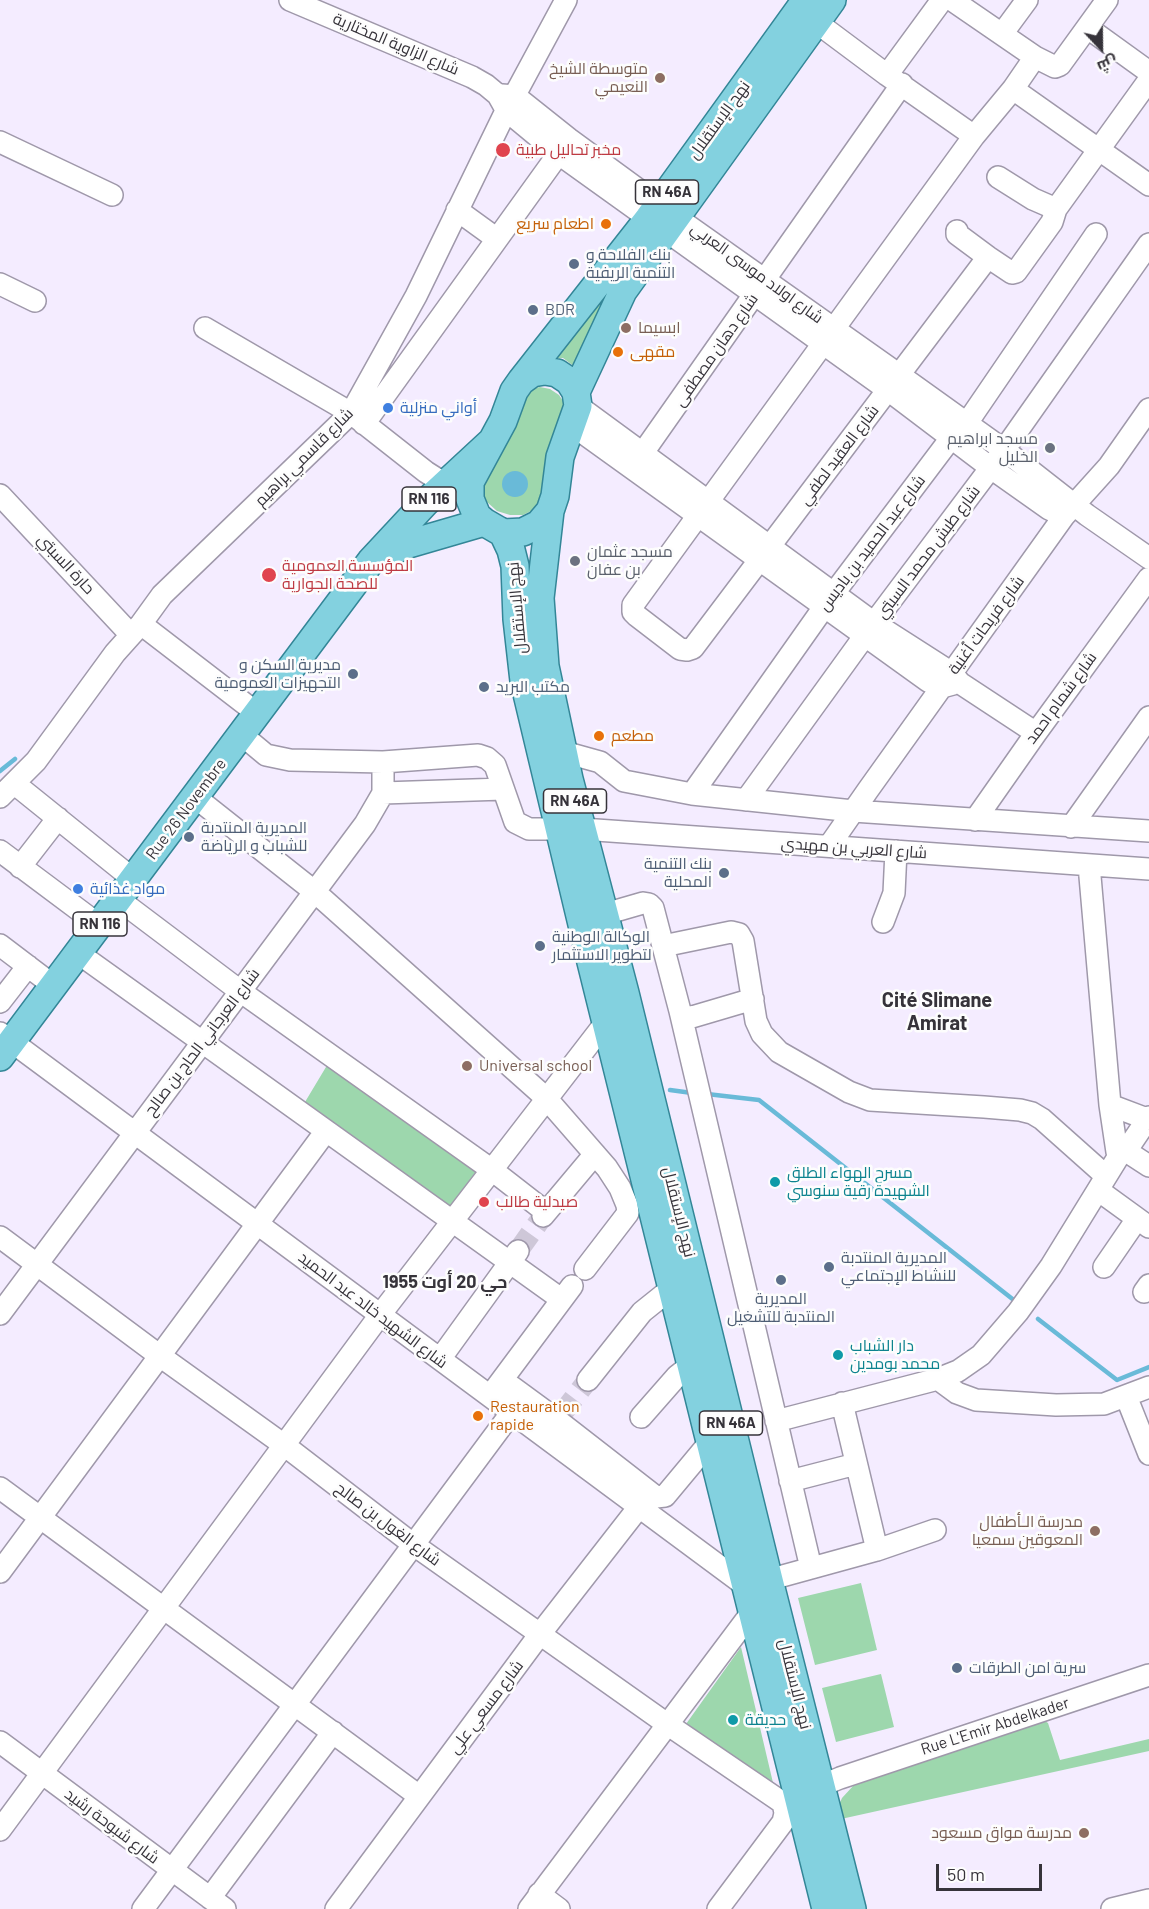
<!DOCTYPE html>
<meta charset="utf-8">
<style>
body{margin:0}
#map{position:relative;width:1149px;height:1909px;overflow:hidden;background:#f4ecff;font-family:Barlow,Cairo,sans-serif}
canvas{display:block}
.north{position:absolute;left:1071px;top:18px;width:60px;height:60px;-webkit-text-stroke:4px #fdfdfd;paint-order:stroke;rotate:158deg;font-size:16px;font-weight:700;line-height:24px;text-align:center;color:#36333a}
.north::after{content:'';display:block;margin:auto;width:21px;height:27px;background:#36333a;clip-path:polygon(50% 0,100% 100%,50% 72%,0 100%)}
.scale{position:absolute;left:936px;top:1864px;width:106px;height:27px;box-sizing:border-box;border:3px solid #36333a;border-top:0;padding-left:8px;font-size:18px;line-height:21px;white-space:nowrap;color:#36333a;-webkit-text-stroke:4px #fdfdfd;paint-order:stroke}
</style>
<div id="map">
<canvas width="1149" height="1909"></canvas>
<div class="north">ش</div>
<div class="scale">50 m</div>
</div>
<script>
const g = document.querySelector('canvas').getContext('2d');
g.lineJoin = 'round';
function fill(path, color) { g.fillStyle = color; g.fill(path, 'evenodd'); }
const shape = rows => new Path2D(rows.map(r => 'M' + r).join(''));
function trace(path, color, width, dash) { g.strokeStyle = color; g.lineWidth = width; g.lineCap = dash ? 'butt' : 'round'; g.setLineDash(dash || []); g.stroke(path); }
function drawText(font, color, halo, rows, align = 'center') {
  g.font = font + ' Barlow,Cairo,sans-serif'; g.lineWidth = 5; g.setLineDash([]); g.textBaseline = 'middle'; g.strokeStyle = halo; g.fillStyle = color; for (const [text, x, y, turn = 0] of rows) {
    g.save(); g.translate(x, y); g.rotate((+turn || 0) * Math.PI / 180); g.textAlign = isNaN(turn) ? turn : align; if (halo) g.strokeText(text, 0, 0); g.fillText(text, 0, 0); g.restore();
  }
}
const green = shape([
 [642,227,575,367,563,358,548,359],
 [540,387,550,389,559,395,565,404,548,487,535,509,523,515,510,515,497,511,487,502,481,489,481,475,530,389],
 [329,1062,477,1170,447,1212,302,1107],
 [861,1583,877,1650,815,1665,798,1598],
 [741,1647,774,1787,686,1724],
 [881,1674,894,1727,836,1742,822,1688],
 [1040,1718,1048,1723,1060,1760,1149,1739,1149,1751,841,1819,838,1807,842,1798,853,1786]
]);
const water = shape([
 '502 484a13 13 0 1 1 26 0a13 13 0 1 1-26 0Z'
]);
const stream = shape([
 [0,771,15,759],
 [670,1090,692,1093],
 [707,1094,759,1100,1015,1301],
 [1038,1319,1117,1380,1149,1367]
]);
const minorTunnel = shape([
 [518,1251,543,1216],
 [561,1415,588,1380]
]);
const minor = shape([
 [290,0,472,77,486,85,498,95,507,111,559,154,888,390,991,468,1049,509,1064,516],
 [952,0,1035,57,1055,67,1060,65,1107,0],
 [816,22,887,75,974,136],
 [1088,28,1149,72],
 [1002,34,1027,0],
 [887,75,942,0],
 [1013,89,1149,185],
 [502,95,515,96,569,139,677,218,898,374,1004,450,1087,515,1149,558],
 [0,142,112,195],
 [998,177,1033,199,1056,209],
 [457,210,497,239],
 [957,231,957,234,988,257,1012,273,1016,272,1052,222,1056,209,1149,80],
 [988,257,693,648,687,650,680,649,637,616,633,612,633,605,974,136,1013,89,1035,57],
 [0,284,35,301],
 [205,328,351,413,426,472,456,491],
 [578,406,874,623,952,673,960,683,1036,733],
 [364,424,567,142],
 [572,425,928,681,942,687,953,684],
 [635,464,902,84],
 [0,495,131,635],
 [141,624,258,714],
 [242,735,266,755,290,760,383,762,478,755,487,758,495,765,515,822,529,829,582,829,1149,869],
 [564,752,600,762,624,781,692,794,853,811,1149,831],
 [15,784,133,879],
 [383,793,503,789],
 [692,794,834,593,951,438,967,423,1096,234],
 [0,797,36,761,115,653,141,624,162,595,351,413,416,296,504,115,566,0],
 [195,797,315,892,546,1098,607,1168,620,1188,627,1205,628,1213,585,1269],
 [746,800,874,623,1004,450,1149,244],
 [975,820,1036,733,1149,578],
 [1071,827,1149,717],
 [829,846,868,790,1064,516,1109,466,1149,409],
 [0,851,99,925],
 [1089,865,1110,1105,1117,1152,1120,1154,1126,1151,1149,1117],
 [20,867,58,818],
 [118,899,240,991,492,1170,546,1212],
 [605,914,643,903,649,904,653,908,680,1011,684,1016,692,1017,753,999],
 [883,922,894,893,896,851],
 [0,945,54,986],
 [663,946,731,932,739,934,743,941,756,1021,762,1034,779,1052,849,1092,870,1100,984,1107,1020,1110,1032,1113,1042,1119,1106,1176],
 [78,953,561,1299],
 [0,1002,28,966],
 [680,1011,811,1568],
 [0,1033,746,1586,877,1550,935,1530],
 [1110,1105,1147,1119],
 [1126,1151,1149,1166],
 [1098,1190,1149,1227],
 [543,1216,595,1154],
 [0,1237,160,1356,284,1445,414,1545,667,1724,783,1803],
 [1104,1267,1137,1219],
 [1144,1292,1149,1285],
 [0,1314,365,824,383,793,383,762],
 [440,1359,518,1251],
 [938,1379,957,1393,976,1400,1056,1405,1104,1404,1149,1387],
 [588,1380,642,1312,662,1296,672,1291],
 [512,1387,557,1420,656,1497,665,1496,710,1442],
 [490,1396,572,1286],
 [1126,1396,1149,1454],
 [842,1403,877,1550],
 [641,1417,677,1376,691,1365],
 [776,1421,938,1379,958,1371,981,1355,1018,1312,1051,1266,1120,1154],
 [790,1481,856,1464],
 [0,1488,419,1796],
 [0,1572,326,1131],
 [0,1742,225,1909],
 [808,1791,840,1778,1149,1675],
 [0,1830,380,1315,606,1022],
 [539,1894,559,1909],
 [210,1898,333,1732],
 [143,1909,512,1412],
 [336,1909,540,1634,639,1507],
 [529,1909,752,1612,763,1609],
 [718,1909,783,1822,785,1813,783,1803],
 [1112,1909,1149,1900]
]);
const major = shape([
 [545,371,557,373,569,381,576,392,578,406,560,457,555,496,550,511,539,524,523,532,503,533,484,522,477,516,470,499,470,482,503,421,514,391,521,381,532,373,545,371],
 [521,381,649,218,806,0],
 [576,392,623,291,832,0],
 [550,511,540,598,545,666,569,779,625,993,769,1580,852,1909],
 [503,533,511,550,515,566,517,619,524,681,591,962,826,1909],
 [380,557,405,545,484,522],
 [0,1057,371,561,425,503,492,441]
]);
const markers = [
 [660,78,6,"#8d6e63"],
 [503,150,8,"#e0444e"],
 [606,224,6,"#e8710a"],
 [574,264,6,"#5c6f8a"],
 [533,310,6,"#5c6f8a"],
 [626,328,6,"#8d6e63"],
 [618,352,6,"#e8710a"],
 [388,408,6,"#3f7fe0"],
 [1050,448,6,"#6b7280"],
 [575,561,6,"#6b7280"],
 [269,575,8,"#e0444e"],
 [353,674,6,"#5c6f8a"],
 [484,687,6,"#5c6f8a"],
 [599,736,6,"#e8710a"],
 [189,837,6,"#5c6f8a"],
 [724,873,6,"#5c6f8a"],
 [78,889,6,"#3f7fe0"],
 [540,946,6,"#5c6f8a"],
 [467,1066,6,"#8d6e63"],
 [775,1182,6,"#0f9aa8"],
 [484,1202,6,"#e0444e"],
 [829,1267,6,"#5c6f8a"],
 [781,1280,6,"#5c6f8a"],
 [838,1355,6,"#0f9aa8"],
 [478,1416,6,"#e8710a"],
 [1095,1531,6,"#8d6e63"],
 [957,1668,6,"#5c6f8a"],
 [733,1720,6,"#0f9aa8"],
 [1084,1833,6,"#8d6e63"]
];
const shields = [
 [667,192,63],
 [429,499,54],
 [575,801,63],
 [100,924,54],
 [731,1423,63]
];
const shieldNames = [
 ["RN 46A",667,192],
 ["RN 116",429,499],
 ["RN 46A",575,801],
 ["RN 116",100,924],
 ["RN 46A",731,1423]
];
const streetNames = [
 ["شارع الزاوية المختارية",396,44,23],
 ["نهج الإستقلال",719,120,-54],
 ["شارع اولاد موسى العربي",757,273,36],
 ["شارع دهان مصطفى",716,350,-55],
 ["شارع العقيد لطفي",839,455,-53],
 ["شارع قاسمي براهيم",304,457,-45],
 ["شارع عبد الحميد بن باديس",872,543,-53],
 ["شارع طبش محمد السبتي",928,552,-53],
 ["حارة السبتي",66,564,47],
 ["نهج الإستقلال",517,608,-95],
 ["شارع فريحات ٱغنية",986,625,-54],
 ["شارع شمام احمد",1061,698,-54],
 ["Rue 26 Novembre",186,809,-53],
 ["شارع العربي بن مهيدي",854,848,4],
 ["شارع العرجاني الحاج بن صالح",202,1042,-53],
 ["نهج الإستقلال",679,1212,76],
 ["شارع الشهيد خالد عبد الحميد",373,1310,37],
 ["شارع الغول بن صالح",388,1524,37],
 ["نهج الإستقلال",795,1684,76],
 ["شارع مسعي علي",486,1707,-53],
 ["Rue L'Emir Abdelkader",995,1726,-18],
 ["شارع شبوحة رشيد",112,1826,37]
];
const educationNames = [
 ["متوسطة الشيخ",648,69],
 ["النعيمي",648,87],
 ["ابسيما",638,328,"left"],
 ["Universal school",479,1066,"left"],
 ["مدرسة الـأطفال",1083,1522],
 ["المعوقين سمعيا",1083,1540],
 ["مدرسة مواق مسعود",1072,1833]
];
const healthNames = [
 ["مخبر تحاليل طبية",516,150],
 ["المؤسسة العمومية",282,566],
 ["للصحة الجوارية",282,584],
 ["صيدلية طالب",496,1202]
];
const foodNames = [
 ["اطعام سريع",594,224,"right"],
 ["مقهى",630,352],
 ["مطعم",611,736],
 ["Restauration",490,1407],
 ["rapide",490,1425]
];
const serviceNames = [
 ["بنك الفلاحة و",586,255],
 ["التنمية الريفية",586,273],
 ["BDR",545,310],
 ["مديرية السكن و",341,665,"right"],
 ["التجهيزات العمومية",341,683,"right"],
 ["مكتب البريد",496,687],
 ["المديرية المنتدبة",201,828],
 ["للشباب و الرياضة",201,846],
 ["بنك التنمية",712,864,"right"],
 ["المحلية",712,882,"right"],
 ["الوكالة الوطنية",552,937],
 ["لتطوير الاستثمار",552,955],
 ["المديرية المنتدبة",841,1258],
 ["للنشاط الإجتماعي",841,1276],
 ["المديرية",781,1299,"center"],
 ["المنتدبة للتشغيل",781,1317,"center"],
 ["سرية امن الطرقات",969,1668]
];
const shopNames = [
 ["أواني منزلية",400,408],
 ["مواد غذائية",90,889]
];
const worshipNames = [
 ["مسجد ابراهيم",1038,439],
 ["الخليل",1038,457],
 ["مسجد عثمان",587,552,"left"],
 ["بن عفان",587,570,"left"]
];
const cultureNames = [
 ["مسرح الهواء الطلق",787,1173],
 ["الشهيدة رقية سنوسي",787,1191],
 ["دار الشباب",850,1346],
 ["محمد بومدين",850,1364],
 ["حديقة",745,1720]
];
const neighbourhoodNames = [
 ["حي 20 أوت 1955",445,1282]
];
const quarterNames = [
 ["Cité Slimane",937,1000],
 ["Amirat",937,1023]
];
fill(green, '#9dd7ad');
fill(water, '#69bad8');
trace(stream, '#69bad8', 4.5);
trace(minorTunnel, '#cec7d8', 21, [21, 10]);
trace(minor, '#9f98aa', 24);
trace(major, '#338697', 30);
trace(minor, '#fff', 21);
trace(major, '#83d1df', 27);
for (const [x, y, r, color] of markers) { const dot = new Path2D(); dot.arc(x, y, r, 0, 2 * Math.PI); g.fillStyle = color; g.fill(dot); trace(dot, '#fdfdfd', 2); }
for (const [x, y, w] of shields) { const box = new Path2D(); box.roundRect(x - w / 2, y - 12, w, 24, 4.5); g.fillStyle = '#fdfdfd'; g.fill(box); trace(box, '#36333a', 1.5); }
drawText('bold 15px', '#36333a', null, shieldNames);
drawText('16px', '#36333a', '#fdfdfd', streetNames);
drawText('16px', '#785e54', '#fdfdfd', educationNames, 'right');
drawText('16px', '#be3a42', '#fdfdfd', healthNames, 'left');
drawText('16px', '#c56008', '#fdfdfd', foodNames, 'left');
drawText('16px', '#4e5e75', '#fdfdfd', serviceNames, 'left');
drawText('16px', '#366cbe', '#fdfdfd', shopNames, 'left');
drawText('16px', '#5b616d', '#fdfdfd', worshipNames, 'right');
drawText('16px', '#0d838f', '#fdfdfd', cultureNames, 'left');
drawText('bold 18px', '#36333a', '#fdfdfd', neighbourhoodNames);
drawText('bold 20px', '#36333a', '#fdfdfd', quarterNames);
</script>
